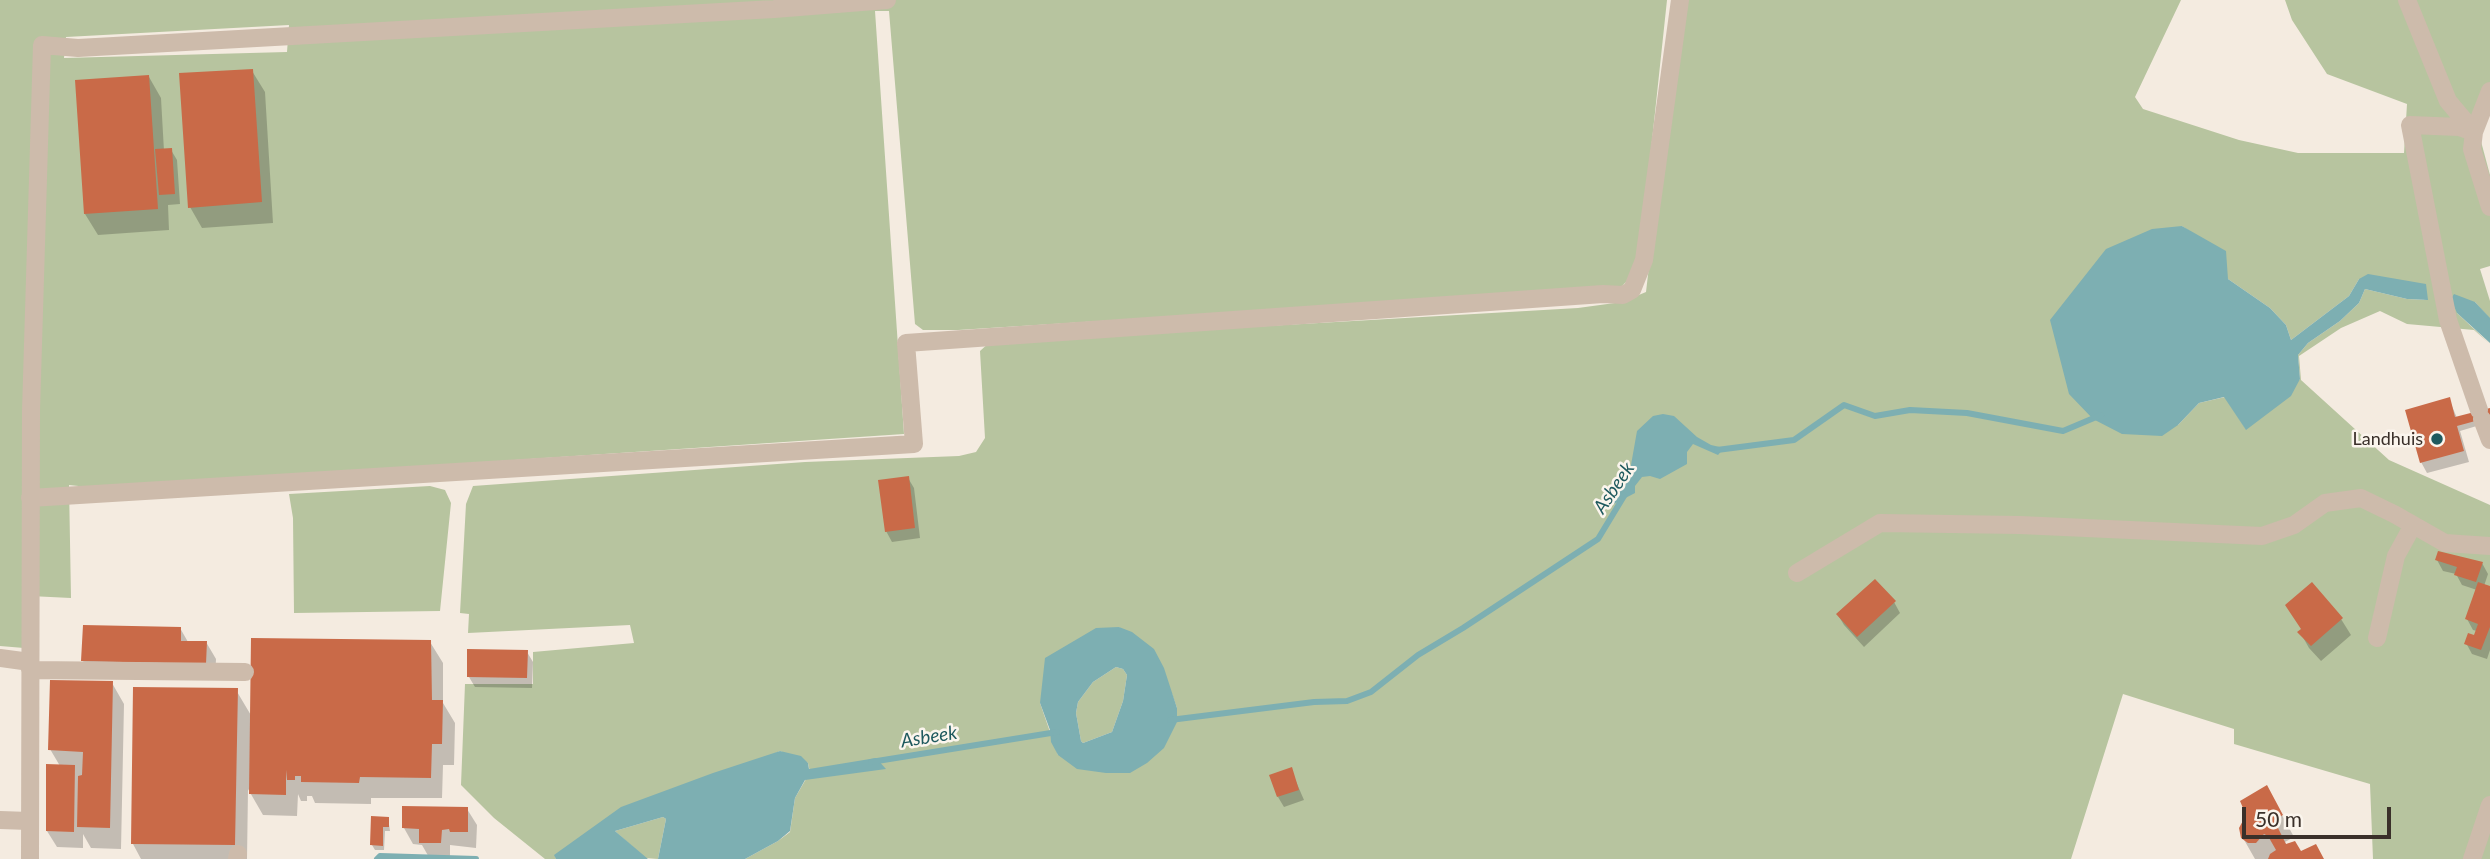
<!DOCTYPE html>
<style>
body{margin:0}
#map{position:relative;width:2490px;height:859px;overflow:hidden;background:#f4ebe0;font-family:Lato,sans-serif}
canvas{display:block}
.scale{position:absolute;left:2242px;top:807px;width:149px;height:32px;box-sizing:border-box;border:4px solid #3a302a;border-top:0;padding-left:9px;font-size:21px;line-height:24px;white-space:nowrap;color:#3a302a;-webkit-text-stroke:5px #fbf5ed;paint-order:stroke}
</style>
<div id="map">
<canvas width="2490" height="859"></canvas>
<div class="scale">50 m</div>
</div>
<script>
const g = document.querySelector('canvas').getContext('2d');
g.lineJoin = 'round';
function fill(path, color) { g.fillStyle = color; g.fill(path, 'evenodd'); }
const shape = rows => new Path2D(rows.map(r => 'M' + r).join(''));
function trace(path, color, width, dash) { g.strokeStyle = color; g.lineWidth = width; g.lineCap = dash ? 'butt' : 'round'; g.setLineDash(dash || []); g.stroke(path); }
function drawText(font, color, halo, rows, align = 'center') {
  g.font = font + ' Lato,sans-serif'; g.lineWidth = 5; g.setLineDash([]); g.textBaseline = 'middle'; g.strokeStyle = halo; g.fillStyle = color; for (const [text, x, y, turn = 0] of rows) {
    g.save(); g.translate(x, y); g.rotate((+turn || 0) * Math.PI / 180); g.textAlign = isNaN(turn) ? turn : align; if (halo) g.strokeText(text, 0, 0); g.fillText(text, 0, 0); g.restore();
  }
}
const green = shape([
 [0,0,1667,0,1640,253,1629,279,1620,288,958,330,923,330,915,324,889,11,875,11,904,434,290,475,88,487,69,485,71,598,30,596,24,648,0,646],
 [289,25,287,52,64,58,66,37],
 [1680,0,2181,0,2135,97,2143,109,2239,140,2298,153,2404,153,2407,104,2327,74,2292,20,2285,0,2490,0,2490,111,2479,134,2490,175,2490,266,2480,269,2490,301,2490,319,2475,302,2457,313,2490,344,2474,330,2407,324,2380,311,2341,328,2299,356,2301,380,2389,460,2490,505,2490,859,2373,859,2370,784,2234,744,2234,729,2123,694,2071,859,745,859,778,841,790,832,795,798,810,772,808,763,780,751,555,855,556,859,545,859,494,818,461,785,465,684,533,684,533,652,634,643,630,625,468,633,469,614,460,613,466,504,473,486,805,462,959,456,976,452,985,438,980,351,990,342,1578,308,1622,302,1646,292],
 [2182,226,2197,236,2228,279,2270,308,2286,325,2291,340,2349,296,2359,279,2427,300,2407,299,2365,289,2359,303,2340,321,2308,343,2298,355,2300,379,2246,429,2225,397,2199,403,2178,425,2093,419],
 [1119,627,1172,694,1177,708,1177,722,1058,755,1040,703],
 [430,486,445,490,451,503,440,611,294,613,293,518,289,494],
 [1116,667,1123,669,1127,675,1123,701,1112,732,1083,743,1081,741,1076,713,1078,702,1093,682],
 [663,817,666,819,658,859,645,858,615,831]
]);
const water = shape([
 [2182,226,2226,251,2228,279,2270,308,2286,325,2291,340,2349,296,2359,279,2368,274,2426,284,2428,300,2407,299,2365,289,2359,303,2340,321,2308,343,2298,355,2300,379,2291,396,2246,430,2224,397,2199,403,2178,425,2162,436,2122,434,2093,419,2069,394,2050,320,2106,249,2152,229],
 [2454,294,2475,302,2490,318,2490,343,2457,313,2451,299],
 [1663,414,1674,416,1697,437,1711,445,1724,448,1718,455,1693,444,1687,452,1687,464,1660,479,1650,476,1642,477,1635,486,1635,493,1612,505,1631,465,1637,431,1653,416],
 [1119,627,1132,632,1154,649,1164,668,1177,708,1177,722,1164,748,1147,763,1130,773,1106,773,1077,769,1058,755,1051,742,1050,730,1040,703,1045,658,1096,628],
 [1116,667,1123,669,1127,675,1123,701,1112,732,1083,743,1081,741,1076,713,1078,702,1093,682],
 [780,751,801,756,808,763,809,769,876,758,886,769,805,780,795,798,790,831,778,841,745,859,658,859,666,819,663,817,615,831,648,859,556,859,554,855,621,807,713,773]
]);
const shadow = shape([
 [252,71,265,92,273,223,202,228,190,207],
 [149,77,161,98,164,151,171,150,177,160,180,204,168,205,169,230,98,235,85,214],
 [2449,399,2457,418,2490,411,2490,422,2460,431,2469,462,2427,473,2421,462],
 [908,478,914,488,920,538,892,542,886,531],
 [2437,560,2482,563,2488,574,2484,586,2490,588,2490,650,2487,659,2472,654,2466,643,2475,637,2477,631,2473,630,2467,619,2477,590,2462,585,2456,574,2443,571],
 [1875,581,1894,602,1900,613,1864,647,1844,625,1838,615],
 [2341,619,2351,635,2321,661,2309,648,2300,632],
 [180,628,188,642,206,642,216,659,215,679,92,677,83,661],
 [430,642,443,663,443,703,455,723,454,765,443,765,442,798,371,798,371,804,315,803,312,796,307,796,307,801,301,801,298,794,297,816,263,815,248,789,247,859,141,859,133,844,236,690,252,717],
 [527,652,533,662,532,688,475,687,469,677],
 [112,683,124,704,121,849,91,848,83,834,83,848,57,847,47,831,60,766,50,749],
 [1291,770,1304,800,1284,807,1278,797],
 [2278,808,2294,837,2285,842,2287,846,2300,853,2323,859,2255,859,2243,838],
 [467,809,477,825,476,848,450,845,450,859,430,859,422,845,413,844,404,828],
 [388,818,390,831,385,831,384,850,375,850,372,845]
]);
const stream = shape([
 [1717,450,1794,440,1844,405,1875,416,1910,410,1967,413,2063,431,2101,415],
 [1170,720,1314,702,1347,701,1371,692,1418,655,1463,628,1598,539,1624,496],
 [871,762,1057,732],
 [377,859,380,856,476,859]
]);
const building = shape([
 [253,69,262,202,188,208,179,73],
 [149,75,158,209,84,214,75,80],
 [172,148,175,194,159,195,155,149],
 [2450,397,2455,417,2490,408,2490,417,2457,426,2464,451,2420,463,2405,410],
 [909,476,915,528,885,532,878,480],
 [2438,551,2483,562,2476,582,2454,575,2457,567,2435,560],
 [1875,579,1896,601,1857,637,1836,614],
 [2312,582,2343,618,2311,646,2297,632,2301,629,2285,605],
 [2478,582,2490,586,2490,627,2481,650,2464,644,2468,633,2474,635,2478,624,2465,619],
 [83,625,181,627,181,641,207,641,206,664,81,661],
 [251,638,431,640,432,700,443,700,442,744,432,744,431,778,360,777,359,783,301,782,301,776,295,776,295,780,287,780,286,770,286,795,249,794],
 [467,649,528,650,527,678,467,677],
 [50,680,113,681,110,828,77,827,78,776,82,775,83,752,48,750],
 [133,687,238,688,235,845,131,844],
 [46,764,75,765,74,832,46,831],
 [1292,767,1299,790,1277,797,1269,775],
 [2267,785,2283,815,2274,820,2286,844,2295,841,2301,851,2316,844,2324,859,2268,859,2270,854,2276,850,2268,836,2264,834,2256,843,2248,843,2241,838,2239,828,2246,815,2240,801],
 [402,806,468,807,468,832,450,832,449,829,442,830,441,843,419,843,419,829,402,828],
 [371,816,389,817,389,827,383,827,383,846,370,845]
]);
const minor = shape([
 [2407,0,2448,101,2474,132],
 [2490,91,2474,132,2472,149,2490,207],
 [2474,132,2459,127,2410,125,2448,320,2479,410],
 [2482,419,2490,440],
 [30,498,914,444,906,343,1603,294,1623,295,1632,290,1644,260,1680,0],
 [1797,573,1880,523,2020,525,2262,536,2294,525,2325,503,2361,498,2394,514,2445,543,2490,546],
 [2377,638,2396,556,2413,525],
 [0,658,30,662],
 [30,670,245,672],
 [0,820,29,821],
 [30,859,31,411,42,45,78,48,774,9,887,0],
 [237,859,238,854],
 [2472,859,2490,805]
]);
const markers = [
 [2437,439,7,"#1e595e"]
];
const poiNames = [
 ["Landhuis",2423,439]
];
const waterNames = [
 ["Asbeek",1614,488,-56],
 ["Asbeek",929,737,-9]
];
fill(green, '#b7c49f');
fill(water, '#7dafb2');
fill(shadow, '#0003');
trace(stream, '#7dafb2', 6);
fill(building, '#c96a48');
trace(minor, '#cdbbab', 18);
for (const [x, y, r, color] of markers) { const dot = new Path2D(); dot.arc(x, y, r, 0, 2 * Math.PI); g.fillStyle = color; g.fill(dot); trace(dot, '#fbf5ed', 2.5); }
drawText('18px', '#3a302a', '#fbf5ed', poiNames, 'right');
drawText('italic 19px', '#1e595e', '#fbf5ed', waterNames);
</script>
